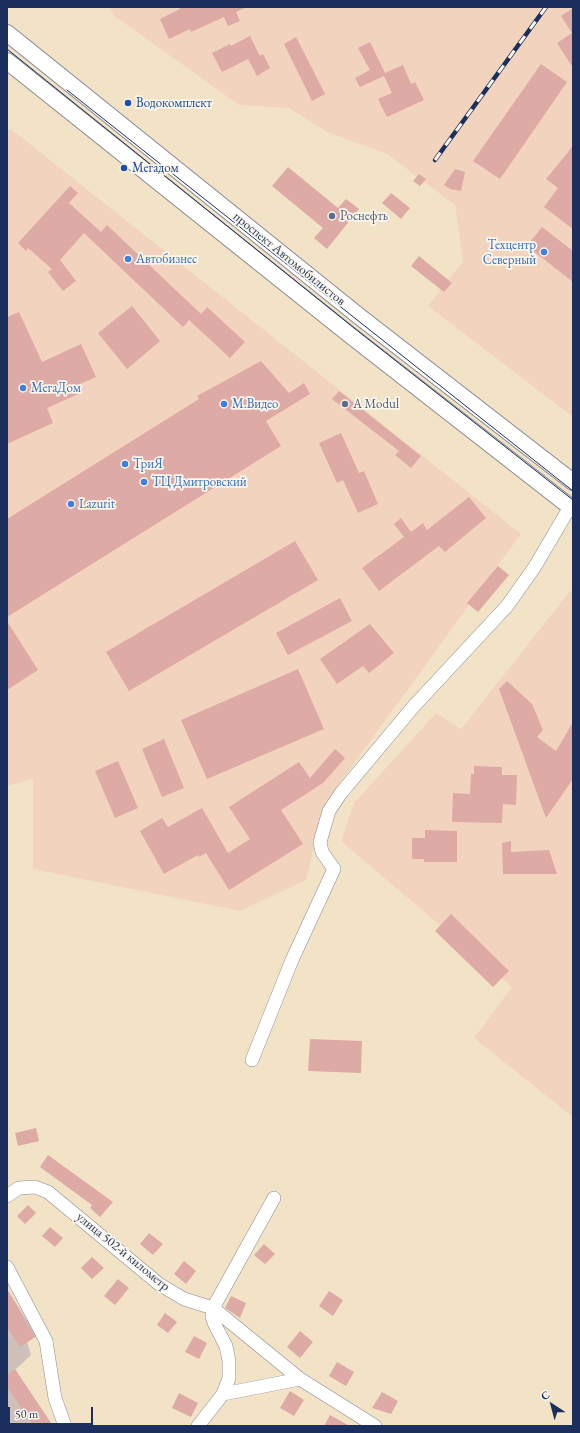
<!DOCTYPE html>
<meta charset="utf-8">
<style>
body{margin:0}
#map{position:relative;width:580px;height:1433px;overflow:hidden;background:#f2e3c7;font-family:"EB Garamond",serif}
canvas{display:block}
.frame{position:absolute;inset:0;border:8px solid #1b2f5e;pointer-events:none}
.north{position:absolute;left:532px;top:1385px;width:40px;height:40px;-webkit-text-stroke:3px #fbf7ec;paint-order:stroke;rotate:324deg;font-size:11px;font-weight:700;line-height:16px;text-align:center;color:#1b2f5e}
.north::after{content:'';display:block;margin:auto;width:14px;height:18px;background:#1b2f5e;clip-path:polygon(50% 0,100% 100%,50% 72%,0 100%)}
.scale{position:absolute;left:8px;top:1407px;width:85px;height:18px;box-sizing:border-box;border:2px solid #1b2f5e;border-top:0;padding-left:5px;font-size:12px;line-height:14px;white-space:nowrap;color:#1b2f5e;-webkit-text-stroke:3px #fbf7ec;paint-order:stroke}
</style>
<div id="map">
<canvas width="580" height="1433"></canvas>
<div class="frame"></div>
<div class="north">С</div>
<div class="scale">50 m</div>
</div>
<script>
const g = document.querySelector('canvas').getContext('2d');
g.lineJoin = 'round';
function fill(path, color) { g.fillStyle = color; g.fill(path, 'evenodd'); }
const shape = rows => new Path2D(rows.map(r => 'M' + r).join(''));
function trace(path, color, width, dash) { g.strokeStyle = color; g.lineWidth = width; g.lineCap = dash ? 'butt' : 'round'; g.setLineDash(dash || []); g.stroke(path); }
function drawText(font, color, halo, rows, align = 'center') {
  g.font = font + ' "EB Garamond",serif'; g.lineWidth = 3.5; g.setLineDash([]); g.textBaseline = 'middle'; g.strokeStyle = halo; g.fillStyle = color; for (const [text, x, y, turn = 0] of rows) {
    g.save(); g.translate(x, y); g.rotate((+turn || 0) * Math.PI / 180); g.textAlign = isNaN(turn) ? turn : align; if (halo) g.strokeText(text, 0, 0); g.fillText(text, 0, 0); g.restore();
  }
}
const built = shape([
 [110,7,573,7,573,417,428,306,463,261,455,205,387,154,327,132,289,108,239,105,113,15],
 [11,129,521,534,325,803,306,880,240,911,33,869,33,779,7,786,7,130],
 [570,591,573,593,573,1117,474,1038,512,987,341,841,354,803,436,713,461,729]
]);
const industrial = shape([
 [7,1289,37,1336,27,1342,31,1355,15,1370,53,1426,7,1426]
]);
const building = shape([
 [179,7,247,7,236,12,240,21,228,26,224,17,191,32,190,29,169,39,160,19,180,9],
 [573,8,573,68,557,43,572,33,561,16],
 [250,36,260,56,263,54,270,68,257,76,248,59,222,72,212,53,230,44,231,46],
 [296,37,325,94,312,101,284,44],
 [370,42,385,73,403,65,411,84,415,82,424,100,387,117,378,99,392,93,384,76,360,87,355,78,370,70,358,48],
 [541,64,567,82,500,179,473,161],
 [573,146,573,229,544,207,558,188,546,179],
 [288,167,338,208,346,199,359,209,327,249,314,238,323,228,272,186],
 [455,169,465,172,461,191,450,189,444,185],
 [419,174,426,179,420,186,413,181],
 [70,186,78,193,69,203,101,232,107,225,201,314,207,307,245,342,230,358,189,320,183,327,84,233,60,260,76,281,63,291,48,272,52,269,28,248,26,251,18,243],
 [391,193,410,208,401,219,382,203],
 [542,227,573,251,573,282,527,246],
 [419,256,452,283,444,292,411,266],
 [132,306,160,341,127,369,98,333],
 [19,312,42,362,81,344,96,377,80,384,83,392,47,408,53,423,7,444,7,317],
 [261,361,289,393,304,383,310,394,266,421,281,446,7,617,7,519,199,399,197,396],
 [339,391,421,456,411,468,395,455,399,451,332,399],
 [341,433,359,473,364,471,378,504,358,513,343,480,337,483,319,443],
 [469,497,486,518,445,552,439,546,379,591,362,568,404,537,394,524,401,518,411,532,423,523,427,530],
 [295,541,318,580,129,691,106,652],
 [498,566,509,575,478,612,467,603],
 [340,598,352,621,288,655,276,633],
 [7,621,38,670,7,690],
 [370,624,394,653,369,673,363,666,337,684,320,659],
 [298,669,324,729,207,779,181,720],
 [507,681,532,704,543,730,537,737,556,751,573,722,573,779,546,818,499,689],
 [164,739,184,788,162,797,142,749],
 [335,749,345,758,323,783,281,810,303,844,229,890,206,853,199,857,198,855,164,874,140,831,162,818,168,827,202,808,228,853,250,839,229,807,299,762,310,778],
 [118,761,138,808,115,818,95,771],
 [474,766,502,767,502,775,517,775,516,805,503,804,502,823,452,822,453,793,470,794,471,774,474,774],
 [425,830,457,831,457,862,424,862,424,859,412,859,412,838,425,838],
 [511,841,511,852,549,850,557,874,503,874,502,843],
 [451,914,509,971,493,987,435,931],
 [310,1039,362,1041,361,1073,308,1071],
 [36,1128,39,1141,18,1146,15,1133],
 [48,1155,113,1202,100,1217,90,1208,92,1205,40,1167],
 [28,1205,36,1213,25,1224,17,1216],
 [50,1227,63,1238,55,1247,42,1236],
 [149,1233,163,1244,153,1255,140,1244],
 [264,1244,275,1254,265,1264,254,1255],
 [92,1257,104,1268,92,1279,81,1268],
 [184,1261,196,1271,186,1284,174,1274],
 [118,1279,129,1288,115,1305,104,1296],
 [7,1289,35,1337,20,1347,7,1327],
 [329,1291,343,1300,333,1316,319,1306],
 [231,1296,246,1303,240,1318,225,1308],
 [165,1313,177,1322,168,1333,157,1325],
 [300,1331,313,1342,300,1358,287,1347],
 [194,1336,207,1343,199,1359,185,1352],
 [337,1362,354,1372,346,1386,329,1376],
 [15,1369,53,1426,34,1426,7,1387,7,1375],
 [290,1391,304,1400,294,1416,280,1408],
 [382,1392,398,1401,391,1414,372,1408],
 [179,1393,198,1403,191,1417,172,1408],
 [330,1415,350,1426,324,1426]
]);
const minor = shape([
 [252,1060,292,960,334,869,322,852,320,842,329,811,341,793,414,706,507,606,534,568,570,507],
 [7,1196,19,1188,35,1187,48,1192,159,1284,184,1299,213,1308,300,1379,375,1426],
 [7,1267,46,1341,55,1398,65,1426],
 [223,1394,300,1379],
 [198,1426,223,1394,229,1378,229,1361,226,1346,215,1325,212,1317,213,1308,274,1198]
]);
const major = shape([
 [7,33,360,317,573,482],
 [7,61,350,335,573,509]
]);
const tram = shape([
 [7,49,354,328,573,500],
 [67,90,573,491]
]);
const rail = shape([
 [435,160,546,7]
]);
const markers = [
 [128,103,4,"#1a4fb4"],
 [124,168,4,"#1a4fb4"],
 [332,216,4,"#5c6f8a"],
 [544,252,4,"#3f7fe0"],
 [128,259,4,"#3f7fe0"],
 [23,388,4,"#3f7fe0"],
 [224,404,4,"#3f7fe0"],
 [345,404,4,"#5c6f8a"],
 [125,464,4,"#3f7fe0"],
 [144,482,4,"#3f7fe0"],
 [71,504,4,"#3f7fe0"]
];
const transitNames = [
 ["Водокомплект",136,103],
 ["Мегадом",132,168]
];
const serviceNames = [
 ["Роснефть",340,216],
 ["A Modul",353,404]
];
const shopNames = [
 ["Техцентр",536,245,"right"],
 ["Северный",536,260,"right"],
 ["Автобизнес",136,259],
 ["МегаДом",31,388],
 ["М.Видео",232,404],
 ["ТриЯ",133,464],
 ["ТЦ Дмитровский",152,482],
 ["Lazurit",79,504]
];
const streetNames = [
 ["проспект Автомобилистов",289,259,39],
 ["улица 502-й километр",123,1252,39]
];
fill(built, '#f2d4be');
fill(industrial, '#cfc0ba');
fill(building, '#deaaa5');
trace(minor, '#868992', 14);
trace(major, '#868992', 18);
trace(minor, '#fff', 13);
trace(major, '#fff', 16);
trace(tram, '#1b2f5e', 1);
trace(rail, '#1b2f5e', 4.5);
trace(rail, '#fbf7ec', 3, [9]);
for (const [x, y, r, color] of markers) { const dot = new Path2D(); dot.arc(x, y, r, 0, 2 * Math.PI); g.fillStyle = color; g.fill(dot); trace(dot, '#fbf7ec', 1.5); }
drawText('13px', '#164399', '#fbf7ec', transitNames, 'left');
drawText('13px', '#4e5e75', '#fbf7ec', serviceNames, 'left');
drawText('13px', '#366cbe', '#fbf7ec', shopNames, 'left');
drawText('13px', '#1b2f5e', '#fbf7ec', streetNames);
</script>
